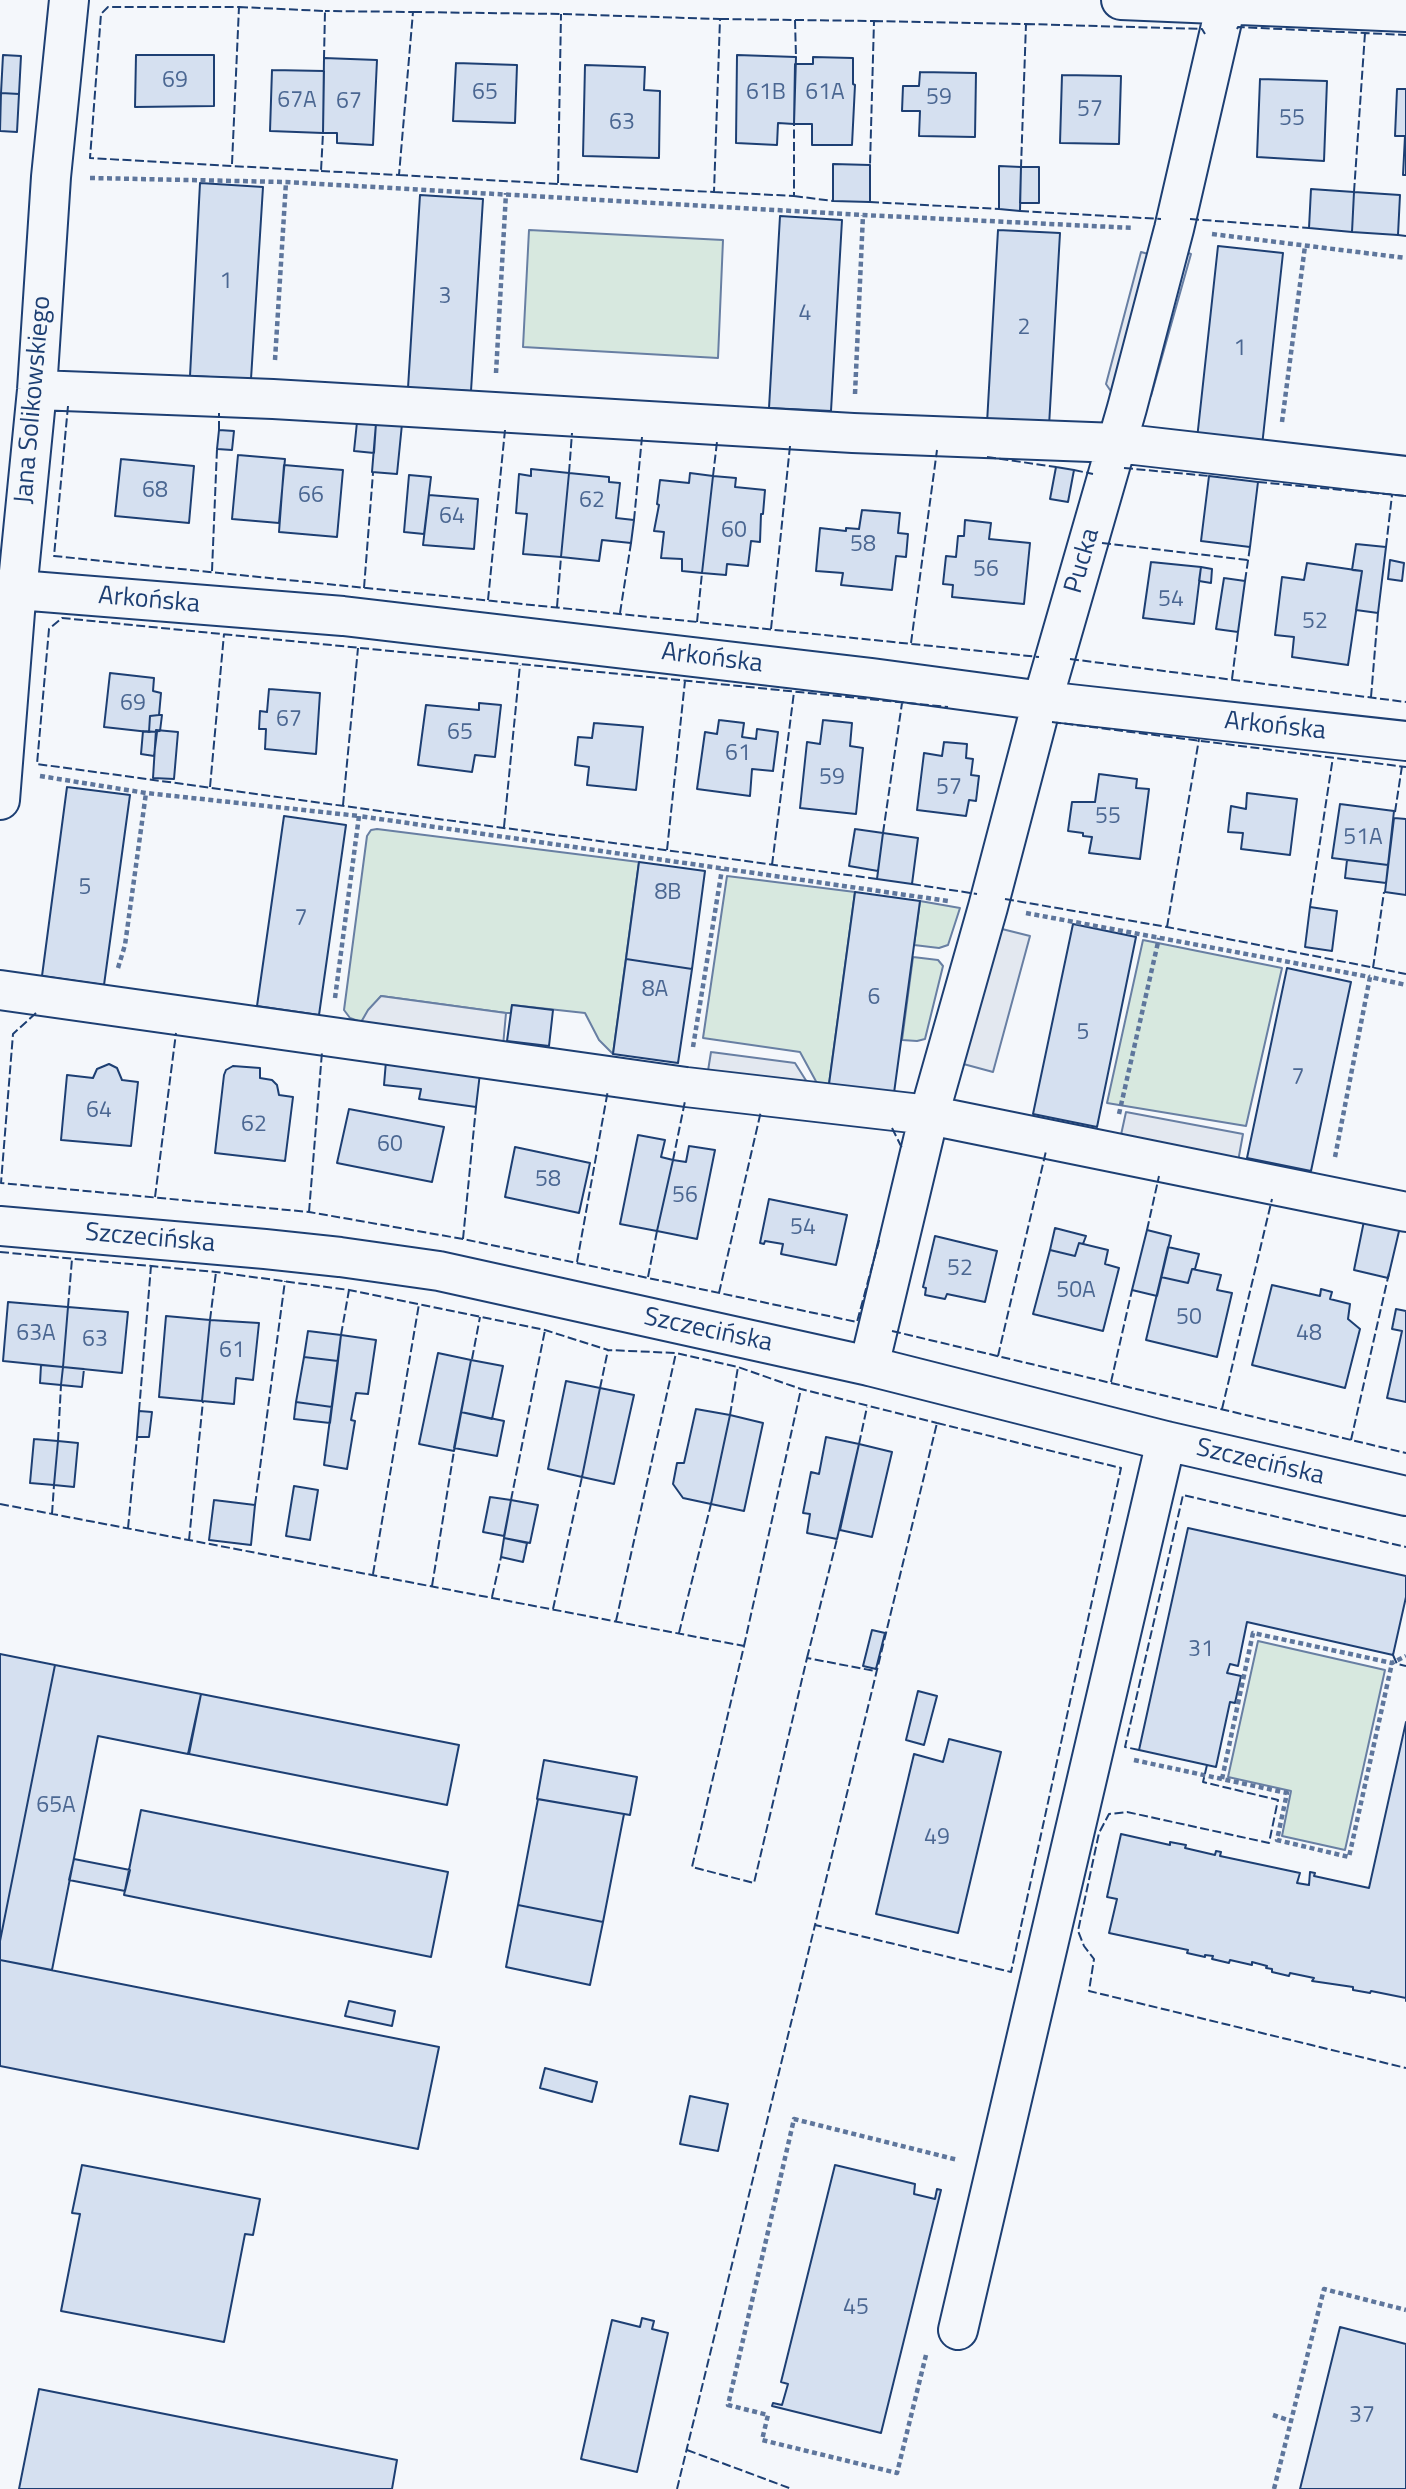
<!DOCTYPE html>
<meta charset="utf-8">
<style>
body{margin:0}
canvas{display:block;background:#f4f7fb}
</style>
<canvas width="1406" height="2489"></canvas>
<script>
const g = document.querySelector('canvas').getContext('2d');
g.lineJoin = 'round';
function fill(path, color) { g.fillStyle = color; g.fill(path, 'evenodd'); }
const shape = rows => new Path2D(rows.map(r => 'M' + r).join(''));
function trace(path, color, width, dash) { g.strokeStyle = color; g.lineWidth = width; g.lineCap = dash ? 'butt' : 'round'; g.setLineDash(dash || []); g.stroke(path); }
function drawText(font, color, halo, rows, align = 'center') {
  g.font = font + ' "Titillium Web",sans-serif'; g.lineWidth = 5; g.setLineDash([]); g.textBaseline = 'middle'; g.strokeStyle = halo; g.fillStyle = color; for (const [text, x, y, turn = 0] of rows) {
    g.save(); g.translate(x, y); g.rotate((+turn || 0) * Math.PI / 180); g.textAlign = isNaN(turn) ? turn : align; if (halo) g.strokeText(text, 0, 0); g.fillText(text, 0, 0); g.restore();
  }
}
const green = shape([
 [529,230,723,240,718,358,523,347,529,230],
 [377,829,639,862,613,1054,599,1040,585,1013,512,1005,511,1013,506,1013,381,996,361,1022,350,1018,344,1010,367,836,371,830,377,829],
 [727,876,855,892,829,1084,818,1085,800,1052,703,1038,727,876],
 [920,901,960,908,948,945,939,948,914,945,920,901],
 [1143,940,1282,968,1246,1126,1107,1103,1143,940],
 [913,957,938,960,943,966,925,1039,917,1041,902,1040,913,957],
 [1258,1641,1385,1670,1345,1850,1282,1836,1291,1791,1228,1777,1258,1641]
]);
const parking = shape([
 [1179,250,1191,254,1151,396,1139,392,1179,250],
 [1141,252,1152,255,1114,396,1106,384,1141,252],
 [994,927,1030,936,993,1072,956,1062,994,927],
 [381,996,506,1013,503,1046,356,1031,368,1010,381,996],
 [711,1052,795,1063,812,1090,707,1077,711,1052],
 [1126,1112,1243,1134,1237,1167,1119,1144,1126,1112]
]);
const building = shape([
 [3,55,21,56,19,94,1,93,3,55],
 [136,55,214,55,214,106,135,107,136,55],
 [737,55,796,57,794,124,778,123,777,145,736,143,737,55],
 [813,57,853,58,853,84,855,85,852,145,812,145,812,124,794,124,795,64,813,64,813,57],
 [324,58,377,60,373,145,337,143,337,133,323,133,324,58],
 [456,63,517,65,515,123,453,121,456,63],
 [585,65,645,67,644,90,660,91,659,158,583,156,585,65],
 [272,70,324,71,323,133,270,131,272,70],
 [920,72,976,73,975,137,919,136,920,111,902,111,903,86,919,86,920,72],
 [1062,75,1121,76,1119,144,1060,143,1062,75],
 [1260,79,1327,81,1324,161,1257,157,1260,79],
 [1397,89,1406,89,1406,175,1403,175,1405,136,1395,136,1397,89],
 [1,93,19,94,17,132,0,131,1,93],
 [833,164,870,165,870,202,833,201,833,164],
 [999,166,1021,167,1020,211,999,209,999,166],
 [1021,167,1039,167,1039,203,1020,203,1021,167],
 [200,183,263,187,251,379,190,376,200,183],
 [1311,189,1354,192,1352,232,1309,228,1311,189],
 [1354,192,1400,195,1398,235,1352,232,1354,192],
 [420,195,483,199,471,391,408,388,420,195],
 [780,216,842,220,831,411,769,408,780,216],
 [998,230,1060,233,1049,426,987,423,998,230],
 [1218,246,1283,253,1262,446,1197,439,1218,246],
 [357,422,376,423,374,453,354,451,357,422],
 [376,423,402,424,397,474,372,472,376,423],
 [219,430,234,431,232,450,217,449,219,430],
 [238,455,285,459,279,523,232,519,238,455],
 [121,459,194,466,189,523,115,516,121,459],
 [284,465,343,470,337,537,279,532,284,465],
 [1056,467,1074,470,1068,502,1050,499,1056,467],
 [531,469,569,473,561,557,523,554,527,514,516,513,519,474,531,476,531,469],
 [569,473,609,477,609,482,620,483,616,518,634,520,631,543,602,540,599,561,561,557,569,473],
 [690,473,713,476,702,573,682,571,682,559,661,558,664,532,654,531,659,505,657,504,660,480,689,483,690,473],
 [409,475,431,477,424,534,404,532,409,475],
 [713,476,736,478,735,487,765,490,763,514,761,514,760,542,751,541,748,566,727,564,726,575,702,573,713,476],
 [1209,476,1258,482,1250,547,1201,541,1209,476],
 [429,495,478,499,474,549,423,545,429,495],
 [862,510,900,513,898,533,908,534,906,557,896,556,892,590,841,585,843,573,816,571,820,528,846,531,846,528,859,529,862,510],
 [965,520,991,523,989,539,1030,543,1024,604,952,597,953,585,943,584,946,556,956,557,958,536,964,536,965,520],
 [1356,544,1386,547,1378,613,1356,610,1362,571,1352,570,1356,544],
 [1390,560,1404,563,1402,581,1388,579,1390,560],
 [1151,562,1201,567,1194,624,1143,618,1151,562],
 [1307,563,1362,571,1348,665,1292,657,1294,637,1275,635,1282,577,1304,580,1307,563],
 [1201,567,1212,569,1211,583,1199,581,1201,567],
 [1224,578,1245,581,1238,632,1216,629,1224,578],
 [110,673,154,678,153,691,161,693,159,715,150,716,149,732,104,727,110,673],
 [269,689,320,693,316,754,265,749,266,729,259,729,260,711,267,712,269,689],
 [479,703,501,705,495,757,475,755,472,772,418,765,426,705,479,710,479,703],
 [159,715,162,715,160,731,149,732,150,716,159,715],
 [719,720,744,723,742,737,756,739,757,729,778,732,773,771,752,769,750,796,697,789,705,732,717,734,719,720],
 [823,720,852,723,850,746,863,748,856,814,800,808,807,742,820,744,823,720],
 [594,723,643,727,636,790,587,785,589,767,575,765,578,737,592,738,594,723],
 [156,730,178,732,174,779,153,778,156,730],
 [143,731,157,732,154,756,141,754,143,731],
 [944,742,967,744,966,758,973,759,971,775,979,776,976,801,969,800,966,816,917,810,924,753,942,756,944,742],
 [1099,774,1137,779,1136,788,1149,789,1140,859,1089,853,1092,837,1083,836,1083,833,1068,831,1072,802,1095,802,1099,774],
 [67,787,130,795,104,985,42,976,67,787],
 [1247,793,1297,799,1290,855,1241,849,1243,833,1228,832,1231,806,1246,809,1247,793],
 [1340,804,1394,811,1388,865,1332,858,1340,804],
 [284,816,346,825,319,1015,257,1006,284,816],
 [1394,818,1406,819,1406,895,1385,892,1394,818],
 [855,829,883,833,878,871,849,866,855,829],
 [883,833,918,838,912,884,877,879,883,833],
 [1347,860,1388,865,1386,883,1345,878,1347,860],
 [639,862,705,871,692,969,626,959,639,862],
 [855,892,920,901,894,1093,829,1084,855,892],
 [1310,907,1337,911,1332,951,1305,947,1310,907],
 [1073,924,1136,937,1097,1127,1033,1114,1073,924],
 [626,959,692,969,678,1063,613,1054,626,959],
 [1287,968,1351,982,1311,1171,1247,1158,1287,968],
 [512,1005,553,1010,549,1046,507,1041,512,1005],
 [386,1061,480,1073,476,1107,419,1099,421,1089,384,1085,386,1061],
 [109,1064,117,1068,122,1080,138,1082,131,1146,61,1140,67,1075,93,1078,97,1069,109,1064],
 [233,1066,260,1068,260,1078,272,1080,277,1085,279,1095,293,1097,285,1161,215,1153,224,1075,226,1070,233,1066],
 [349,1109,444,1127,432,1182,337,1163,349,1109],
 [638,1135,665,1140,661,1157,673,1160,657,1231,620,1224,638,1135],
 [689,1146,715,1150,697,1239,657,1231,673,1160,686,1162,689,1146],
 [515,1147,590,1163,579,1213,505,1197,515,1147],
 [769,1199,847,1215,836,1265,781,1254,783,1244,765,1241,764,1244,760,1243,769,1199],
 [1364,1221,1400,1227,1388,1278,1354,1270,1364,1221],
 [1055,1228,1086,1236,1083,1244,1079,1243,1075,1256,1050,1250,1055,1228],
 [1147,1230,1171,1236,1157,1296,1132,1290,1147,1230],
 [935,1236,997,1251,985,1302,947,1294,945,1299,925,1295,926,1288,923,1287,935,1236],
 [1079,1243,1108,1250,1105,1264,1119,1268,1103,1331,1033,1314,1050,1250,1075,1256,1079,1243],
 [1168,1247,1199,1254,1195,1269,1192,1269,1188,1283,1161,1277,1168,1247],
 [1192,1269,1221,1275,1217,1290,1232,1293,1217,1357,1146,1340,1161,1277,1188,1283,1192,1269],
 [1272,1285,1320,1296,1321,1289,1332,1292,1330,1299,1350,1304,1348,1319,1360,1329,1345,1388,1252,1365,1272,1285],
 [8,1302,68,1307,63,1367,3,1361,8,1302],
 [68,1307,128,1312,122,1373,63,1367,68,1307],
 [1396,1309,1406,1311,1406,1402,1387,1398,1402,1331,1392,1329,1396,1309],
 [166,1316,210,1320,202,1401,159,1397,166,1316],
 [210,1320,259,1323,253,1380,236,1378,234,1404,202,1401,210,1320],
 [308,1331,341,1335,338,1361,304,1357,308,1331],
 [341,1335,376,1340,368,1394,356,1393,351,1420,355,1421,347,1469,324,1465,341,1335],
 [438,1353,471,1360,454,1451,419,1444,438,1353],
 [304,1357,338,1361,332,1407,296,1402,304,1357],
 [471,1360,503,1366,492,1419,461,1412,471,1360],
 [41,1365,63,1367,61,1385,40,1383,41,1365],
 [63,1367,84,1369,82,1387,61,1385,63,1367],
 [566,1381,600,1388,582,1477,548,1469,566,1381],
 [600,1388,634,1395,614,1484,582,1477,600,1388],
 [296,1402,332,1407,330,1423,294,1419,296,1402],
 [696,1409,730,1415,711,1504,683,1498,673,1484,677,1463,684,1463,696,1409],
 [139,1411,152,1412,149,1437,137,1437,139,1411],
 [461,1412,504,1421,497,1456,454,1448,461,1412],
 [730,1415,763,1423,744,1511,711,1504,730,1415],
 [826,1437,859,1444,837,1539,807,1533,810,1514,803,1513,811,1472,819,1474,826,1437],
 [34,1439,58,1441,54,1485,30,1483,34,1439],
 [58,1441,78,1443,74,1487,54,1485,58,1441],
 [859,1444,892,1452,872,1537,840,1530,859,1444],
 [294,1486,318,1490,310,1540,286,1536,294,1486],
 [490,1497,511,1500,504,1536,483,1532,490,1497],
 [214,1500,255,1505,251,1545,209,1540,214,1500],
 [511,1500,538,1505,530,1543,504,1538,511,1500],
 [1188,1528,1406,1576,1406,1597,1393,1655,1247,1622,1238,1666,1230,1664,1227,1673,1241,1676,1235,1703,1230,1702,1216,1767,1139,1750,1188,1528],
 [504,1538,527,1543,523,1562,501,1557,504,1538],
 [872,1630,885,1633,876,1669,863,1666,872,1630],
 [0,1654,55,1665,0,1941,0,1654],
 [55,1665,201,1694,188,1754,98,1736,52,1970,0,1960,0,1941,55,1665],
 [918,1691,937,1696,924,1745,906,1740,918,1691],
 [201,1694,459,1745,447,1805,189,1754,201,1694],
 [1406,1722,1406,2001,1406,1998,1371,1991,1370,1993,1353,1990,1353,1987,1312,1981,1314,1978,1290,1973,1289,1976,1272,1972,1272,1969,1266,1968,1267,1966,1252,1962,1252,1965,1230,1960,1229,1963,1212,1959,1213,1956,1205,1955,1205,1957,1187,1953,1188,1950,1109,1933,1117,1899,1107,1897,1121,1834,1170,1845,1170,1842,1186,1845,1185,1848,1215,1855,1216,1851,1221,1852,1220,1856,1300,1873,1297,1883,1309,1885,1310,1872,1315,1873,1314,1876,1369,1888,1406,1722],
 [949,1739,1001,1752,958,1933,876,1914,914,1754,943,1762,949,1739],
 [544,1760,637,1777,630,1815,537,1799,544,1760],
 [538,1799,624,1814,603,1922,518,1905,538,1799],
 [141,1810,448,1872,431,1957,124,1895,141,1810],
 [74,1859,130,1870,125,1891,69,1880,74,1859],
 [518,1905,603,1922,590,1985,506,1967,518,1905],
 [0,1960,439,2047,418,2149,0,2066,0,1960],
 [349,2001,395,2011,392,2026,345,2016,349,2001],
 [545,2068,597,2082,592,2102,540,2088,545,2068],
 [690,2096,728,2104,718,2151,680,2144,690,2096],
 [82,2165,260,2199,253,2235,245,2234,224,2342,61,2311,80,2214,72,2213,82,2165],
 [835,2165,915,2184,914,2194,935,2199,937,2189,941,2190,881,2433,772,2406,773,2403,782,2405,788,2384,781,2382,835,2165],
 [642,2318,654,2321,652,2329,668,2333,637,2472,581,2459,612,2320,640,2327,642,2318],
 [1340,2327,1406,2344,1406,2489,1300,2489,1340,2327],
 [39,2389,397,2460,392,2489,19,2489,39,2389]
]);
const path = shape([
 [90,178,286,182,863,215,1134,228],
 [1212,234,1406,258],
 [275,360,286,182],
 [496,373,506,193],
 [855,394,863,215],
 [1282,422,1305,246],
 [40,776,146,793,359,816],
 [1026,913,1370,977],
 [118,968,125,945,146,793],
 [335,998,359,816,948,901],
 [693,1047,722,869],
 [1119,1114,1159,938],
 [1335,1157,1370,977,1406,985],
 [1134,1760,1287,1793,1277,1840,1349,1857,1392,1663],
 [1222,1779,1253,1633,1392,1663,1406,1656],
 [926,2355,897,2473,762,2440,768,2415,728,2405,794,2119,958,2160],
 [1273,2415,1291,2421],
 [1274,2489,1324,2289,1406,2310]
]);
const minor = shape([
 [1121,0,1406,12],
 [37,390,273,399,853,433,1117,443,1406,476],
 [18,590,343,616,872,678,1043,701,1406,741],
 [0,800,15,612,37,390,51,177,69,0],
 [0,990,686,1087,929,1115,1406,1212],
 [0,1226,265,1249,340,1257,439,1271,869,1366,1166,1441,1406,1496],
 [869,1366,929,1115,988,907,1039,713,1127,408,1174,229,1226,4],
 [958,2330,1166,1441]
]);
const fence = shape([
 [239,7,325,11,324,58],
 [413,12,561,14,720,19,714,192,558,184,561,14],
 [720,19,795,20,796,57],
 [795,20,874,21,870,165],
 [874,21,1026,24,1021,167],
 [1026,24,1202,29,1205,34],
 [1237,29,1238,27,1406,35],
 [232,164,239,7,108,7,101,14,90,158,321,171,323,133],
 [321,171,399,175,413,12,325,11],
 [399,175,558,184],
 [714,192,794,196,794,124],
 [1354,192,1365,33],
 [794,196,833,201],
 [870,202,999,209],
 [1020,211,1161,219],
 [1190,219,1309,228],
 [1398,235,1406,236],
 [68,406,54,556,1039,657],
 [219,430,219,413],
 [987,457,1056,467],
 [1124,468,1209,476],
 [1074,470,1093,474],
 [569,473,572,433],
 [713,476,717,442],
 [1258,482,1406,496],
 [634,520,642,437],
 [1102,543,1248,560],
 [1386,547,1392,495],
 [212,571,217,449],
 [1245,581,1250,547],
 [364,588,373,473],
 [488,600,505,430],
 [557,607,561,557],
 [620,613,631,543],
 [697,622,702,573],
 [771,629,790,446],
 [911,643,937,450],
 [1070,659,1406,702],
 [1232,679,1238,632],
 [1371,697,1378,613],
 [1052,722,1406,767],
 [210,787,224,634],
 [343,805,358,648],
 [1395,812,1402,766],
 [504,827,520,665],
 [883,833,902,703],
 [667,850,685,681],
 [772,865,794,692],
 [877,879,37,764,49,629,62,618,948,707],
 [912,884,977,894],
 [1005,899,1167,927,1406,974],
 [1310,907,1333,757],
 [1167,927,1199,739],
 [1373,968,1384,892],
 [36,1013,13,1034,1,1183,309,1212,463,1239,857,1322,880,1237],
 [892,1128,903,1150],
 [673,1160,685,1101],
 [155,1197,176,1033],
 [309,1212,322,1052],
 [1147,1230,1159,1176],
 [463,1239,476,1107],
 [0,1252,216,1272,349,1290,545,1330,608,1350,676,1353,738,1367,801,1389,937,1423],
 [577,1262,608,1090],
 [648,1277,657,1231],
 [719,1293,761,1111],
 [68,1307,72,1259],
 [210,1320,216,1272],
 [892,1331,1406,1453],
 [341,1335,349,1290],
 [998,1356,1046,1151],
 [472,1359,480,1317],
 [1111,1382,1132,1290],
 [600,1388,608,1350],
 [1222,1409,1272,1199],
 [139,1411,151,1266],
 [730,1415,738,1367],
 [937,1423,1121,1468,1011,1972,815,1925,937,1423],
 [1351,1440,1389,1273],
 [58,1441,61,1385],
 [859,1444,867,1407],
 [511,1500,545,1330],
 [0,1504,744,1646,692,1867,754,1883,807,1658,875,1671],
 [255,1505,285,1281],
 [52,1514,54,1485],
 [128,1528,137,1437],
 [189,1540,203,1401],
 [373,1574,419,1304],
 [432,1586,454,1451],
 [492,1597,501,1557],
 [553,1609,582,1477],
 [616,1621,676,1353],
 [679,1633,711,1504],
 [744,1646,801,1389],
 [1393,1655,1397,1664,1406,1666],
 [807,1658,837,1539],
 [1139,1750,1125,1747,1183,1495,1406,1547],
 [1207,1765,1203,1782,1278,1800,1269,1843,1127,1812,1109,1814,1099,1833,1078,1931,1084,1946,1094,1959,1089,1991,1406,2068],
 [687,2450,792,2489],
 [677,2489,815,1925]
]);
const numberNames = [
 ["69",175,81],
 ["65",485,93],
 ["61B",766,93],
 ["61A",825,93],
 ["59",939,98],
 ["67A",297,101],
 ["67",349,102],
 ["57",1090,110],
 ["55",1292,119],
 ["63",622,123],
 ["1",226,282],
 ["3",445,297],
 ["4",805,314],
 ["2",1024,328],
 ["1",1240,349],
 ["68",155,491],
 ["66",311,496],
 ["62",592,501],
 ["64",452,517],
 ["60",734,531],
 ["58",863,545],
 ["56",986,570],
 ["54",1171,600],
 ["52",1315,622],
 ["69",133,704],
 ["67",289,720],
 ["65",460,733],
 ["61",738,754],
 ["59",832,778],
 ["57",949,788],
 ["55",1108,817],
 ["51A",1363,838],
 ["5",85,888],
 ["8B",668,893],
 ["7",301,919],
 ["8A",655,990],
 ["6",874,998],
 ["5",1083,1033],
 ["7",1298,1078],
 ["64",99,1111],
 ["62",254,1125],
 ["60",390,1145],
 ["58",548,1180],
 ["56",685,1196],
 ["54",803,1228],
 ["52",960,1269],
 ["50A",1076,1291],
 ["50",1189,1318],
 ["63A",36,1334],
 ["48",1309,1334],
 ["63",95,1340],
 ["61",232,1351],
 ["31",1201,1650],
 ["65A",56,1806],
 ["49",937,1838],
 ["45",856,2308],
 ["37",1362,2416]
];
const streetNames = [
 ["Jana Solikowskiego",34,400,-85],
 ["Pucka",1083,561,-74],
 ["Arkońska",149,601,5],
 ["Arkońska",712,659,7],
 ["Arkońska",1275,727,6],
 ["Szczecińska",150,1239,5],
 ["Szczecińska",708,1331,12],
 ["Szczecińska",1260,1463,13]
];
fill(green, '#d7e8df');
trace(green, '#687fa3', 2);
fill(parking, '#e3e8f0');
trace(parking, '#687fa3', 2);
fill(building, '#d5e0f0');
trace(building, '#1d3f73', 2);
trace(minor, '#1d3f73', 42);
trace(path, '#5e769c', 4.5, [5, 3.5]);
trace(minor, '#f4f7fb', 38);
trace(fence, '#1d3f73', 2, [9, 3.5]);
drawText('23px', '#4b6792', null, numberNames);
drawText('26px', '#1d3f73', '#f4f7fb', streetNames);
</script>
